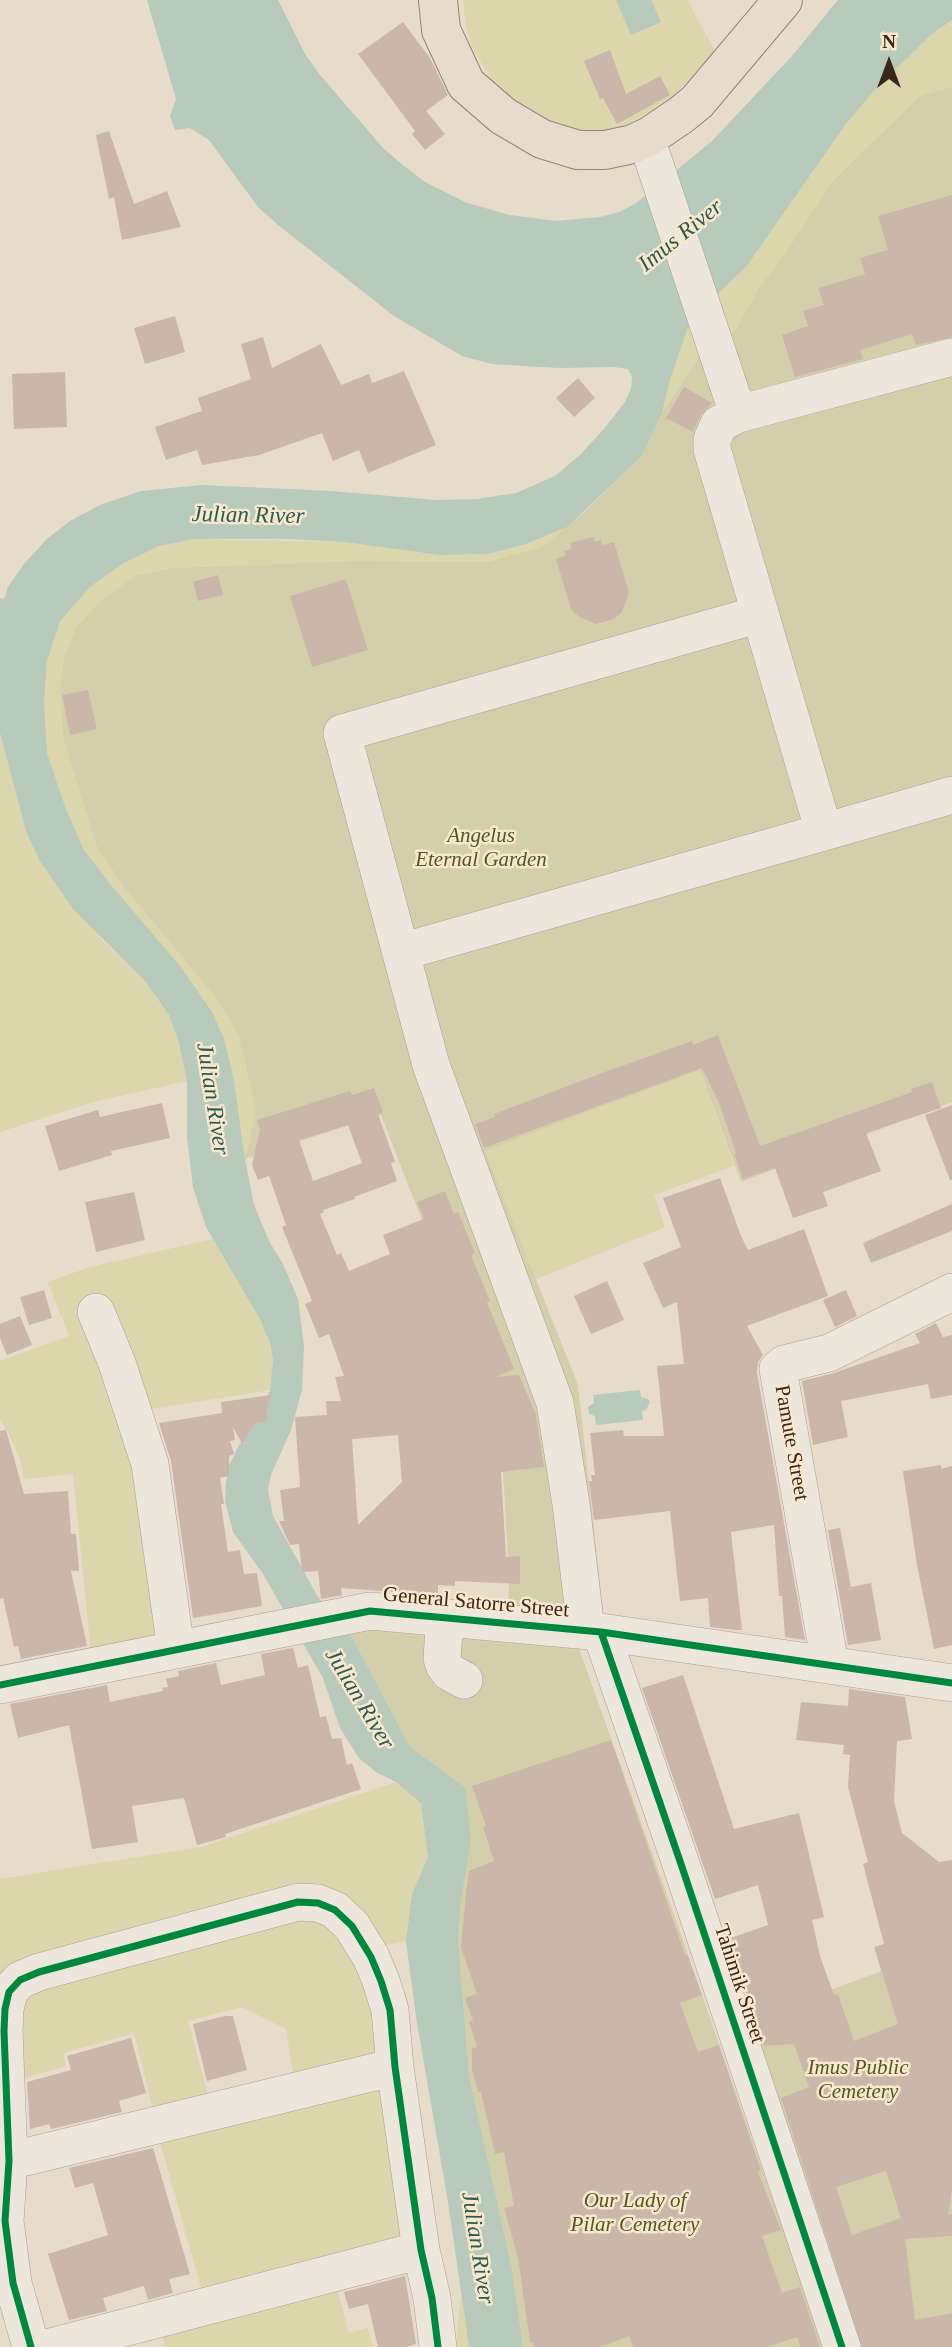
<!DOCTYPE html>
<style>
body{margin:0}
#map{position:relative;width:952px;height:2347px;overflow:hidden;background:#e7dbca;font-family:"Times New Roman",serif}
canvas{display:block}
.north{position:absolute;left:854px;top:28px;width:70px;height:70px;-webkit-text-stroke:5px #f9e7ce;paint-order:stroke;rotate:0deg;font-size:19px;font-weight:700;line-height:28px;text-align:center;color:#3a261b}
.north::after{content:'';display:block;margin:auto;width:24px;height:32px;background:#3a261b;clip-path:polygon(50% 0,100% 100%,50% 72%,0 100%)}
</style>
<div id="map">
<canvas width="952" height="2347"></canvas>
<div class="north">N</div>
</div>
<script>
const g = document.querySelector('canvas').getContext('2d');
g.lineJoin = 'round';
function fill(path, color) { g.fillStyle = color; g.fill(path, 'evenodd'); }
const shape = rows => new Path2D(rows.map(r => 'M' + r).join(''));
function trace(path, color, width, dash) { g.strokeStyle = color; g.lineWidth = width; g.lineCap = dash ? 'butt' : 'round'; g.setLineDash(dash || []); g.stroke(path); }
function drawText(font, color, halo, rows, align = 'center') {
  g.font = font + ' "Times New Roman",serif'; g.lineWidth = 5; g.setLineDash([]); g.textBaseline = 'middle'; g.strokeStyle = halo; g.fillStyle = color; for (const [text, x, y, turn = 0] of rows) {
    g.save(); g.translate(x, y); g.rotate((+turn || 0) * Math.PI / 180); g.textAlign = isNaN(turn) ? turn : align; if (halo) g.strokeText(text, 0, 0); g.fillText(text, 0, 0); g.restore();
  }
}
const green = shape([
 [463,0,687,0,715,51,670,100,626,130,570,136,501,98,474,50,466,26],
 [952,20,952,87,920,96,760,286,736,329,698,359,662,413,670,380,687,330,700,311,746,267,846,124,878,86,932,34],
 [567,527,542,547,489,562,357,561,171,568,135,576,102,599,60,690,63,737,96,845,124,887,216,998,239,1036,256,1112,245,1159,234,1080,180,966,111,885,84,850,66,809,47,753,44,703,47,661,60,621,91,586,124,563,159,546,194,539,344,542,440,555,488,554,526,544],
 [0,733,26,831,101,939,145,981,169,1015,179,1043,187,1081,93,1102,0,1132],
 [700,1070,734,1166,654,1195,665,1227,536,1279,484,1151],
 [213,1239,261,1321,270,1343,273,1359,270,1390,127,1413,167,1635,91,1653,73,1474,24,1479,20,1460,8,1432,0,1420,0,1361,69,1336,48,1282,90,1267],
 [396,1782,421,1802,428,1857,412,1894,406,1941,376,1947,343,1906,0,1992,0,1879,201,1847],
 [318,1913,367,1964,386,2058,294,2079,286,2029,242,2007,188,2021,209,2099,154,2112,134,2033,63,2053,66,2066,21,2079,20,2003,27,1986],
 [388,2077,402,2242,203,2295,159,2138],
 [336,2284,349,2333,368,2328,373,2347,165,2347,161,2330],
 [461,2294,469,2347,456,2347]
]);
const cemetery = shape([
 [952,87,952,1102,741,1182,700,1070,485,1151,578,1385,604,1618,509,1611,508,1557,500,1420,381,1115,245,1159,256,1112,239,1036,216,998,124,887,96,845,63,737,60,690,64,657,76,628,102,599,135,576,171,568,357,561,488,562,542,547,582,514,642,456,662,413,698,359,736,329,760,286,781,260,834,180,920,96],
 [343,1626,578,1646,676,1920,824,2347,523,2347,512,2269,469,2075,458,1939,465,1787,410,1747,351,1635],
 [910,1839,952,1873,952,2347,846,2347,742,2022,937,1951]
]);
const water = shape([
 [147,0,278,0,305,54,320,75,384,149,404,166,425,182,467,203,510,215,556,221,600,217,619,212,635,204,711,142,792,56,838,0,952,0,952,20,932,34,878,86,846,124,746,267,700,311,687,330,670,380,662,413,642,456,567,527,526,544,488,554,440,555,344,542,288,539,194,539,159,546,124,563,91,586,60,621,47,661,44,703,47,753,66,809,84,850,111,885,180,966,212,1012,224,1039,234,1080,245,1159,254,1205,269,1241,283,1264,298,1299,304,1347,302,1390,291,1430,271,1475,268,1490,273,1516,318,1597,351,1635,410,1747,465,1787,471,1838,460,1906,458,1939,469,2075,512,2269,523,2347,469,2347,448,2202,416,2017,406,1941,412,1894,428,1857,421,1803,396,1782,376,1772,359,1758,340,1728,323,1678,263,1574,233,1532,225,1501,226,1483,229,1466,238,1447,262,1410,270,1390,273,1359,270,1343,261,1321,206,1227,193,1187,187,1138,187,1081,179,1043,169,1015,145,981,73,909,40,861,26,831,0,733,0,598,4,599,8,587,24,564,47,539,70,521,100,505,141,491,202,485,331,491,436,500,477,499,516,493,555,476,580,455,604,429,625,402,631,388,632,377,628,369,614,367,559,368,492,364,462,356,394,316,278,225,258,207,209,140,190,128,175,130,170,116,176,99],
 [616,0,651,0,661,22,631,35],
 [640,1390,641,1397,648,1399,650,1402,646,1410,642,1411,643,1420,596,1425,595,1416,589,1414,588,1407,594,1403,593,1395]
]);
const building = shape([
 [403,22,430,58,448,95,426,111,445,134,425,150,412,134,415,131,358,54],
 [610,50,626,94,660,76,670,95,617,124,603,98,600,99,584,61],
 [109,131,134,204,167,191,181,227,122,240,114,197,109,199,96,135],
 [952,195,952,337,916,345,912,334,860,350,863,359,795,377,782,335,808,326,803,311,824,305,818,288,865,274,860,258,888,250,878,216],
 [175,316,185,352,145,364,134,328],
 [263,337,272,368,321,344,341,385,369,374,372,383,404,371,436,445,368,473,359,450,333,461,322,433,259,455,202,465,197,450,166,460,155,427,202,411,198,398,251,379,241,344],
 [65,372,67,427,14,429,12,374],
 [578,378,595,398,574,417,556,398],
 [684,387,712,403,700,416,693,432,666,418],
 [593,537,595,542,601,540,602,545,614,542,628,589,628,597,621,613,614,619,596,624,578,616,571,609,556,559,566,555,564,551,572,549,570,543],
 [218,575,223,595,198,601,193,582],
 [346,579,368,650,312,667,290,596],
 [88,690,97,729,70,735,62,695],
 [718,1035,760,1146,912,1092,911,1089,932,1082,941,1108,866,1133,881,1171,823,1192,828,1206,793,1218,775,1168,743,1179,734,1154,736,1153,719,1103,702,1068,484,1148,475,1124,495,1117,494,1114,602,1073,692,1041,693,1045],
 [374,1088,383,1112,378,1114,395,1162,391,1163,397,1181,354,1197,355,1199,323,1210,324,1212,320,1214,337,1255,341,1253,349,1271,390,1254,383,1235,424,1219,417,1202,445,1191,454,1214,458,1212,475,1253,471,1255,490,1301,487,1302,514,1369,496,1377,519,1375,536,1415,544,1467,501,1472,506,1557,520,1556,520,1584,455,1581,455,1586,438,1585,438,1595,341,1588,342,1595,321,1599,318,1571,302,1572,299,1544,290,1545,279,1521,284,1521,280,1490,300,1487,295,1417,327,1415,326,1401,341,1401,335,1377,344,1376,329,1334,319,1338,305,1304,312,1301,282,1227,286,1225,269,1176,258,1180,252,1165,260,1129,257,1120,350,1091,352,1095],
 [348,1125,362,1163,313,1181,299,1140],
 [398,1435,402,1482,358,1525,352,1439],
 [162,1103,170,1138,111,1151,112,1155,59,1171,45,1126,98,1110,100,1117],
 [952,1105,952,1180,950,1180,925,1115],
 [720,1178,741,1236,748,1250,804,1229,828,1296,747,1326,763,1355,758,1362,757,1373,805,1640,785,1637,782,1596,779,1596,774,1525,731,1532,742,1630,736,1630,710,1627,708,1598,680,1601,670,1511,594,1520,589,1481,592,1481,591,1475,595,1475,590,1433,623,1430,624,1436,664,1436,657,1366,684,1364,677,1302,663,1308,643,1263,681,1247,663,1198],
 [134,1192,145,1240,96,1252,85,1202],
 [952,1204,952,1231,871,1263,863,1243],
 [607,1281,624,1320,591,1334,574,1296],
 [44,1290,52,1318,29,1325,20,1297],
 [846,1290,857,1316,835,1327,823,1300],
 [20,1316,32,1345,7,1355,0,1338,0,1324],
 [936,1323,943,1337,952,1335,952,1395,931,1399,928,1384,841,1401,848,1437,813,1445,802,1381,834,1373,920,1343,915,1334],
 [271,1395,265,1422,255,1423,242,1444,233,1427,235,1440,230,1441,234,1454,229,1456,229,1476,220,1478,224,1504,221,1504,228,1552,240,1550,244,1574,257,1573,262,1606,193,1618,171,1461,159,1423,222,1413,221,1402],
 [6,1430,24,1494,68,1491,71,1534,76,1534,79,1571,71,1571,87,1646,21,1659,18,1646,14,1647,3,1598,0,1599,0,1431],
 [941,1465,941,1469,952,1466,952,1645,934,1649,917,1565,903,1471],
 [840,1528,851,1587,871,1583,881,1640,848,1645,828,1530],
 [293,1648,298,1668,308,1665,320,1717,326,1716,332,1739,341,1738,347,1765,352,1763,361,1789,225,1834,226,1837,197,1845,184,1798,132,1806,138,1842,92,1849,69,1725,18,1738,10,1704,107,1685,110,1702,163,1691,162,1688,168,1687,166,1679,179,1676,178,1671,216,1663,221,1685,265,1675,261,1654],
 [683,1675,734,1829,799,1813,824,1917,812,1920,820,1956,834,1995,838,1994,854,2041,898,2024,874,1947,884,1944,863,1864,868,1862,848,1787,850,1755,843,1754,844,1745,796,1740,801,1702,848,1706,849,1689,905,1697,912,1739,897,1741,894,1801,902,1833,939,1862,952,1860,952,2189,948,2215,952,2214,952,2236,905,2239,915,2320,952,2313,952,2347,862,2347,781,2098,809,2087,794,2044,764,2046,728,1939,768,1925,758,1885,715,1899,642,1688],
 [886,2171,901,2218,852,2235,836,2187],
 [611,1740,685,1955,687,1954,702,1995,680,2003,698,2052,719,2045,761,2171,758,2172,781,2230,762,2236,782,2293,800,2287,820,2347,800,2347,797,2337,768,2347,633,2347,629,2336,600,2347,534,2347,533,2342,530,2342,518,2258,504,2208,514,2206,504,2152,495,2154,481,2092,478,2092,472,2070,472,2048,477,2047,469,2022,473,2020,465,1998,477,1994,461,1947,466,1893,469,1871,494,1861,483,1827,486,1826,472,1786],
 [225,2016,233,2016,247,2070,207,2081,193,2024],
 [131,2038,146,2093,119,2101,122,2112,51,2129,49,2124,30,2129,27,2082,71,2070,67,2056],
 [153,2148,190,2274,169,2279,173,2293,148,2300,144,2286,103,2298,107,2311,69,2320,48,2254,108,2235,93,2183,75,2188,69,2168],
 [405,2276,416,2344,405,2347,378,2347,368,2304,349,2309,344,2292]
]);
const minor = shape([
 [652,156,738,414],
 [952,357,738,414,719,424,712,440,712,449,824,832,952,795],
 [401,952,824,832],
 [96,1312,117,1363,150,1464,176,1650],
 [445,1618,442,1658,444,1665,449,1672,464,1680],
 [586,1630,571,1504,555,1403,431,1065,342,733,760,614],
 [601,1632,681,1864,842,2347],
 [830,1664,778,1369,784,1364,829,1353,952,1292],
 [0,1685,370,1611,601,1632,952,1683],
 [9,2161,395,2067],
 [31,2347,13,2283,5,2221,9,2161,4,2031,5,2009,9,1992,20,1980,39,1972,298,1902,318,1903,335,1910,352,1926,371,1957,381,1981,390,2010,395,2067,421,2250,432,2298,438,2347],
 [51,2347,421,2250]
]);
const major = shape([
 [438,0,441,30,466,84,503,116,542,139,578,150,605,150,633,144,650,136,681,115,697,102,783,0]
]);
const cycleway = shape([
 [601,1632,681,1864,842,2347],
 [0,1685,370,1611,601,1632,952,1683],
 [31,2347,13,2283,5,2221,9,2161,4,2031,5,2009,9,1992,20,1980,39,1972,298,1902,318,1903,335,1910,352,1926,371,1957,381,1981,390,2010,395,2067,421,2250,432,2298,438,2347]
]);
const parkNames = [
 ["Angelus",481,836],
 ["Eternal Garden",481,860],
 ["Imus Public",858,2068],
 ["Cemetery",858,2092],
 ["Our Lady of",635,2201],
 ["Pilar Cemetery",635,2225]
];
const streetNames = [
 ["Pamute Street",791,1443,80],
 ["General Satorre Street",476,1603,5],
 ["Tahimik Street",739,1984,72]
];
const waterNames = [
 ["Imus River",681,236,-39],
 ["Julian River",248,516,1],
 ["Julian River",212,1099,81],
 ["Julian River",359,1699,59],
 ["Julian River",477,2248,81]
];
fill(green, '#dbd6ab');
fill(cemetery, '#d4cfab');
fill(water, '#b7cabb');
fill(building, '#cbb7aa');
trace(minor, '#aba094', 38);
trace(major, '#91857a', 40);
trace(minor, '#ede6dd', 37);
trace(major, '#e6dbcd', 38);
trace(cycleway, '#00873e', 7);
drawText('italic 21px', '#52591f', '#f9e7ce', parkNames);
drawText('21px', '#3a261b', '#f9e7ce', streetNames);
drawText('italic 23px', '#285c52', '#f9e7ce', waterNames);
</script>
